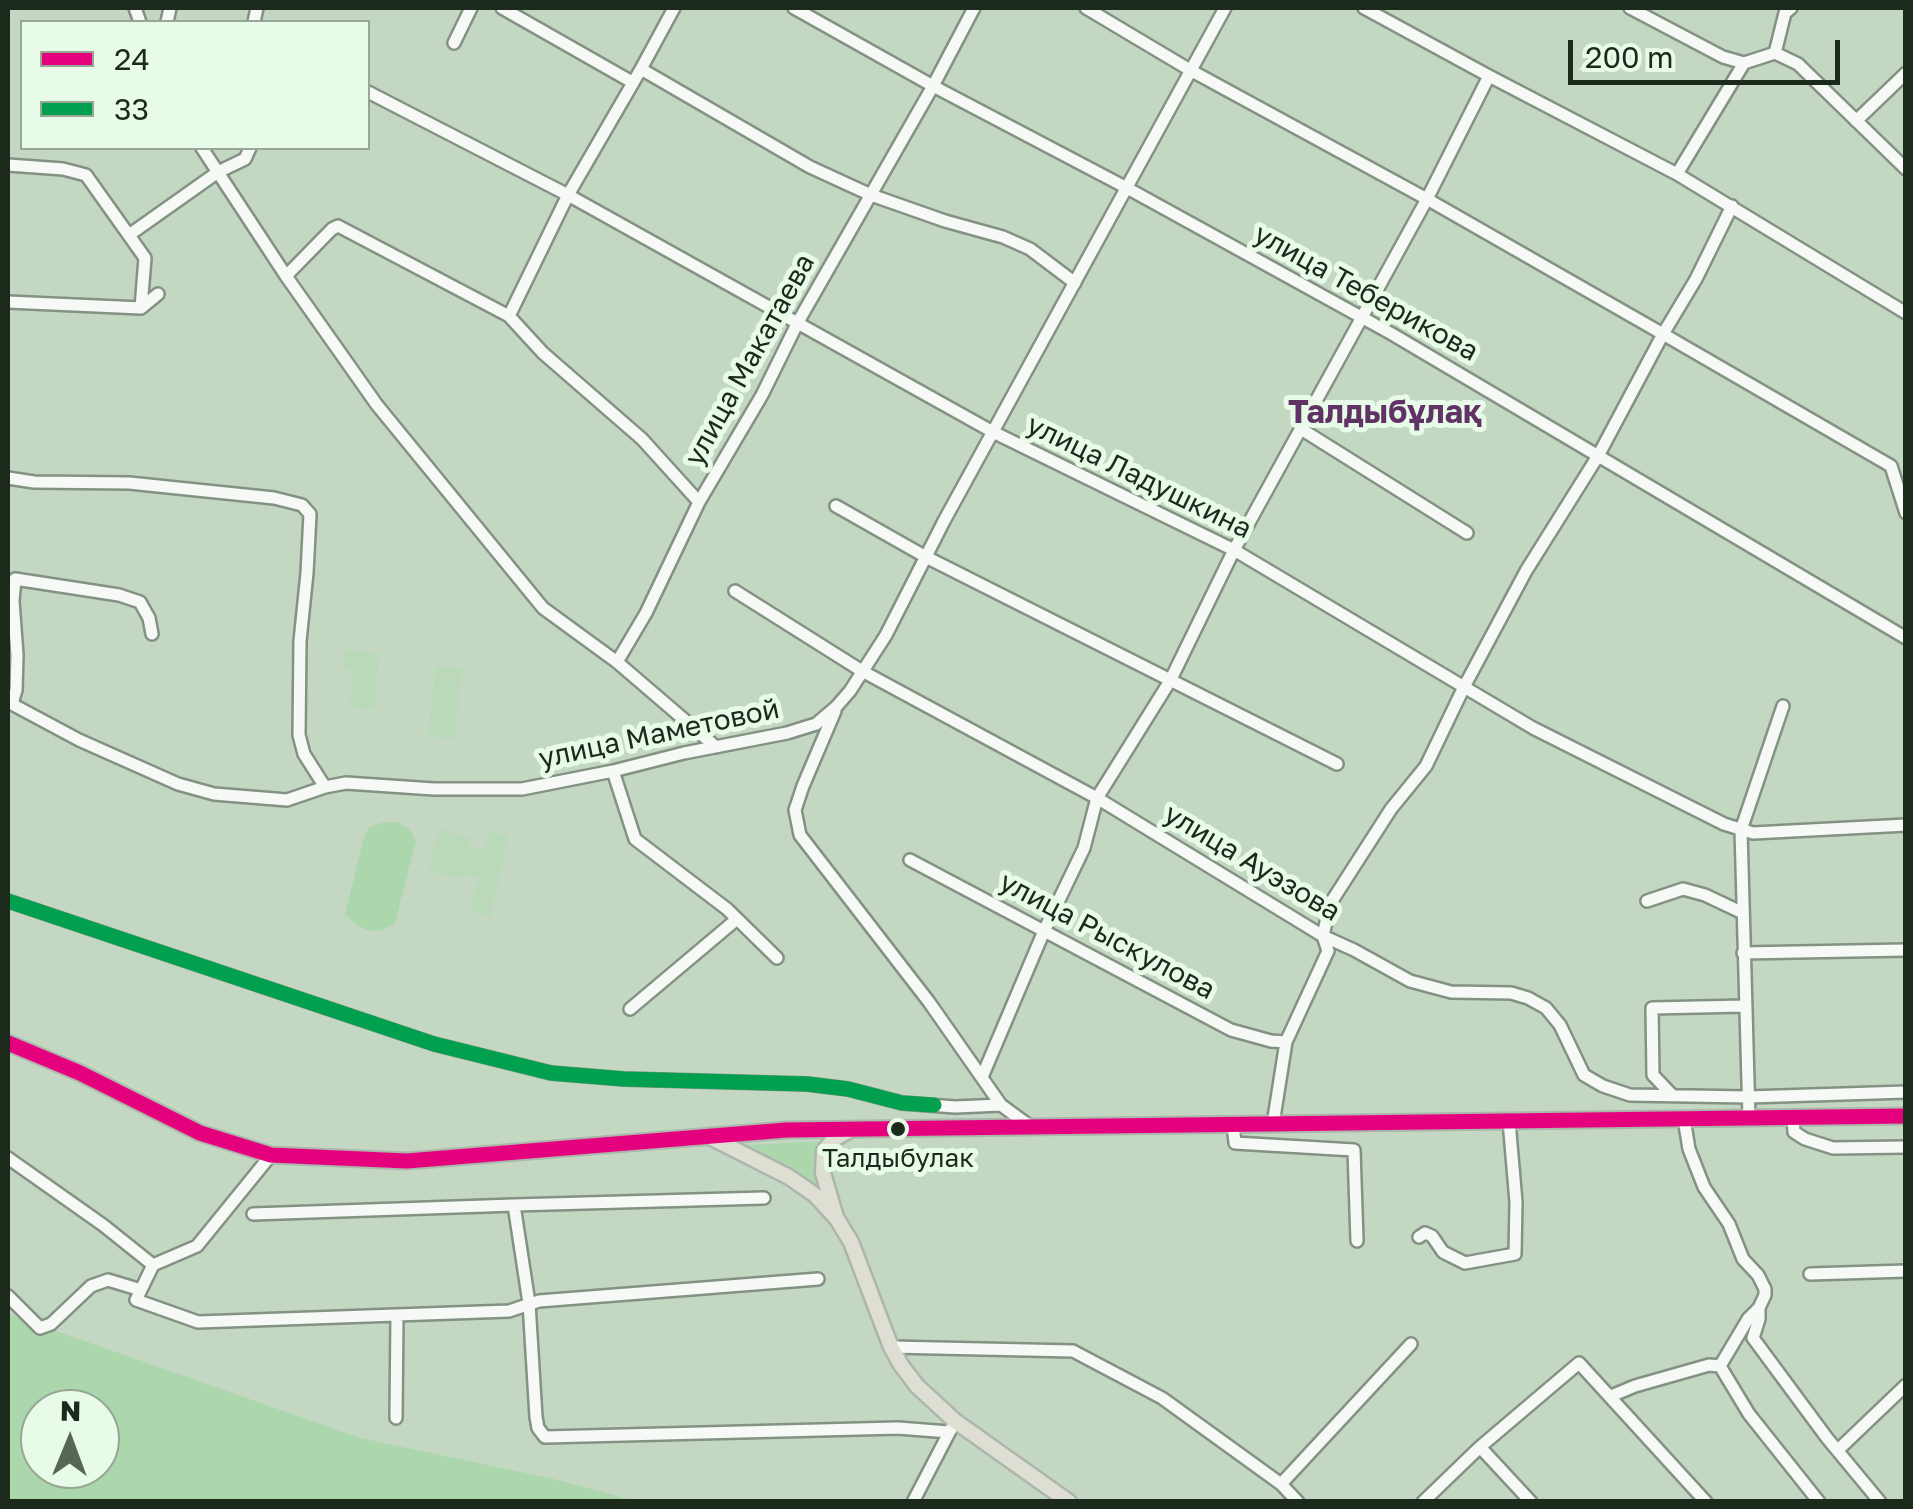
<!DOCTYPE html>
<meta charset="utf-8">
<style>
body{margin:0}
#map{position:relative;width:1913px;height:1509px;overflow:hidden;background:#c3d7c3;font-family:"Golos Text",sans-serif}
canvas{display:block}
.frame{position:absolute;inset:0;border:10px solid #1c2a1c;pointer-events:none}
.legend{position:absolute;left:20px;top:20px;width:350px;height:130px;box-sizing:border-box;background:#e8fbe8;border:2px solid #96a796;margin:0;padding:12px 18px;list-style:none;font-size:30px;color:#1c2a1c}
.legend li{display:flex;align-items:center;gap:20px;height:50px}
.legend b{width:50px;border:2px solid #96a796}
.north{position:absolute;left:20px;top:1389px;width:100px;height:100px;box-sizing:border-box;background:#e8fbe8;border:2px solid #96a796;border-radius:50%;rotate:1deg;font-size:28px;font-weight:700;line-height:40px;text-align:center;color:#1c2a1c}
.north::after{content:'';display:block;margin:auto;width:35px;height:45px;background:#566756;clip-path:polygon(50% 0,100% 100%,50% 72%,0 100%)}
.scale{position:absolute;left:1568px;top:40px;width:272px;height:45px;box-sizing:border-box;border:5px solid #1c2a1c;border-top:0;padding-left:12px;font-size:30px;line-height:35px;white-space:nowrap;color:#1c2a1c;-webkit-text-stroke:8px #e8fbe8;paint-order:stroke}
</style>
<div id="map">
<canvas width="1913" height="1509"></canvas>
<div class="frame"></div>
<ul class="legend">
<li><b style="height:12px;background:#e5007d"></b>24</li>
<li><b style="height:12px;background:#01a04e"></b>33</li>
</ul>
<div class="north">N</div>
<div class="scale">200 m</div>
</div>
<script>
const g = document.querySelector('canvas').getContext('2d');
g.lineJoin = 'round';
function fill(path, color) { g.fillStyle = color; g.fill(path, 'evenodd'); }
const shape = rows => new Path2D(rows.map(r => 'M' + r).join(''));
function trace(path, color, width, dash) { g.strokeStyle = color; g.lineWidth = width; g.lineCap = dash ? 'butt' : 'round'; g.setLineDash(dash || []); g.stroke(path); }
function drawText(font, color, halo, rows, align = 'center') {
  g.font = font + ' "Golos Text",sans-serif'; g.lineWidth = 10; g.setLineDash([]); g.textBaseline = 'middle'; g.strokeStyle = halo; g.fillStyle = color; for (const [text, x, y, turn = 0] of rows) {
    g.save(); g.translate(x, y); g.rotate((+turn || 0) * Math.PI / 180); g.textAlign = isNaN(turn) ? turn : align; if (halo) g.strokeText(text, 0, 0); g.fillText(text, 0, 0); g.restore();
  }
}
const built = shape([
 [345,650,379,653,374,709,350,707,354,670,343,668],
 [436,666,462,669,454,739,428,736],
 [439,829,471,838,469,846,484,850,490,832,508,837,490,917,471,912,478,878,463,873,460,879,429,871]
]);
const green = shape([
 [398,822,410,830,416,841,395,923,383,930,369,931,356,925,345,914,363,841,369,827,381,823],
 [822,1141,813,1159,817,1185,753,1150,731,1143,752,1145],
 [8,1314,360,1438,554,1479,636,1501,8,1502],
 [40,1409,100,1409,100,1469,40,1469]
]);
const minor = shape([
 [135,8,140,22],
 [502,8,632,82],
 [794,8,933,86,1127,188,1392,334,1906,638],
 [1086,8,1190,70,1427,199,1663,334,1891,466,1906,513],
 [1364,8,1489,76,1677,174,1906,313],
 [1630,8,1723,57,1744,63,1775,53,1798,64,1906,169],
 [167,22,170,8],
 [254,22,257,8],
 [454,43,471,8],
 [1775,53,1785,13,1791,8],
 [641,69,810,167,871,195,945,221,1003,237,1030,249,1075,283],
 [368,92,568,195,993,432,1234,550,1533,728,1724,824,1753,833,1906,825],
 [1856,121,1906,73],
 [202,148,286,276,377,405,543,608,617,662,716,747],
 [8,165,63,169,86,175,145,258,141,308],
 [1677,174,1744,63],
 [129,235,218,172,245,159,250,148],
 [286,276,332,229,338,226,509,316,543,353,642,439,699,502],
 [8,302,141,308,158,294],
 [509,316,568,195,641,69,674,8],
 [1301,429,1467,533],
 [8,478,34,482,129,483,274,498,302,505,310,514,307,573,300,641,299,735,304,754,325,787],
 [836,506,926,557,1337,764],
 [735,591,862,671,1097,798,1323,936,1354,950,1410,981,1451,992,1511,993,1528,998,1546,1008,1560,1025,1584,1075,1603,1086,1630,1095,1748,1097,1906,1092],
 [617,662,646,613,699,502,762,395,798,322,933,86,974,8],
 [8,702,79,740,178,784,214,794,287,800,325,787,346,783,434,789,522,789,613,771,684,753,787,733,816,724,836,707,850,691,886,635,944,521,1225,8],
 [12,704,16,690,17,655,13,601,15,579,119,595,140,602,149,618,152,634],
 [835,711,803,786,795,810,800,835,929,1002,1001,1105,1031,1127],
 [613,771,635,839,727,909,777,958],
 [910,860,1231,1030,1271,1041,1286,1042],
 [8,901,434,1044,551,1073,624,1079,807,1084,848,1089,902,1103,955,1107,1001,1105],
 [1647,901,1683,889,1705,895,1743,913],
 [1743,953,1906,950],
 [630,1009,737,919],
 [982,1077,1044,931,1084,848,1097,798,1170,681,1234,550,1427,199,1489,76],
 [1672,1095,1653,1075,1652,1008,1745,1006],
 [1749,1118,1741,830,1783,706],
 [1793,1118,1794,1132,1805,1139,1833,1148,1906,1147],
 [1684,1119,1689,1149,1704,1187,1729,1224,1743,1259,1758,1275,1765,1289,1765,1295,1759,1308,1748,1319,1720,1366],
 [1233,1124,1235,1143,1354,1150,1357,1241],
 [1273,1124,1286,1042,1328,951,1323,936,1330,904,1391,809,1426,766,1464,687,1526,571,1598,456,1663,334,1696,279,1732,206],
 [8,1158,103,1225,153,1265,197,1246,271,1155],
 [764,1198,514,1205,529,1303,536,1417,538,1428,545,1437,898,1428,949,1432],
 [253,1214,514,1205],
 [1419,1237,1425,1233,1432,1236,1443,1252,1465,1263,1515,1254,1516,1202,1509,1121],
 [153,1265,136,1300,198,1322,509,1311,539,1301,818,1279],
 [1810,1274,1906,1271],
 [8,1296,40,1328,51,1324,91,1286,108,1280,141,1290],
 [1759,1308,1759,1319,1753,1338,1827,1438,1880,1502],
 [891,1347,1073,1351,1162,1398,1281,1484,1298,1502],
 [1611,1396,1635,1386,1709,1365,1720,1366,1749,1414,1819,1502],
 [396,1418,397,1315],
 [1480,1447,1531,1502],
 [1838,1450,1906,1385],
 [1281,1484,1411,1344],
 [916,1502,914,1500,951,1429],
 [1423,1502,1480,1447,1579,1363,1706,1502]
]);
const major = shape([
 [8,1043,80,1073,200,1133,271,1155,407,1161,786,1130,1906,1116],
 [708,1136,789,1177,815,1195,837,1219,851,1242,891,1347,901,1365,917,1386,955,1421,1069,1502],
 [835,1214,823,1173,824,1151,834,1139,850,1130]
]);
const bus1 = shape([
 [8,1043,80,1073,200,1133,271,1155,407,1161,786,1130,1906,1116]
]);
const bus2 = shape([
 [8,901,434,1044,551,1073,624,1079,807,1084,848,1089,902,1103,934,1105]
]);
const markers = [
 [898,1129,9,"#1c2a1c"]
];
const busNames = [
 ["Талдыбулак",898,1159]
];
const streetNames = [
 ["улица Теберикова",1366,293,29],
 ["улица Макатаева",750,360,-61],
 ["улица Ладушкина",1139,477,26],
 ["улица Маметовой",659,734,-12],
 ["улица Ауэзова",1252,863,31],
 ["улица Рыскулова",1107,936,28]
];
const quarterNames = [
 ["Талдыбұлақ",1385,413]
];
fill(built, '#b9d9b9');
fill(green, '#acd7ac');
trace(minor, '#839283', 16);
trace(major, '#acb6ac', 19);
trace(minor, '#f6f9f6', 11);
trace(major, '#deded3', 14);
trace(bus1, '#e5007d', 15);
trace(bus2, '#01a04e', 15);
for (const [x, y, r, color] of markers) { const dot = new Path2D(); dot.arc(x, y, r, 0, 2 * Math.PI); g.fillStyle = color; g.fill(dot); trace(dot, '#e8fbe8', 4); }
drawText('26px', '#1c2a1c', '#e8fbe8', busNames);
drawText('28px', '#1c2a1c', '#e8fbe8', streetNames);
drawText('bold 32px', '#613265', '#e8fbe8', quarterNames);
</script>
